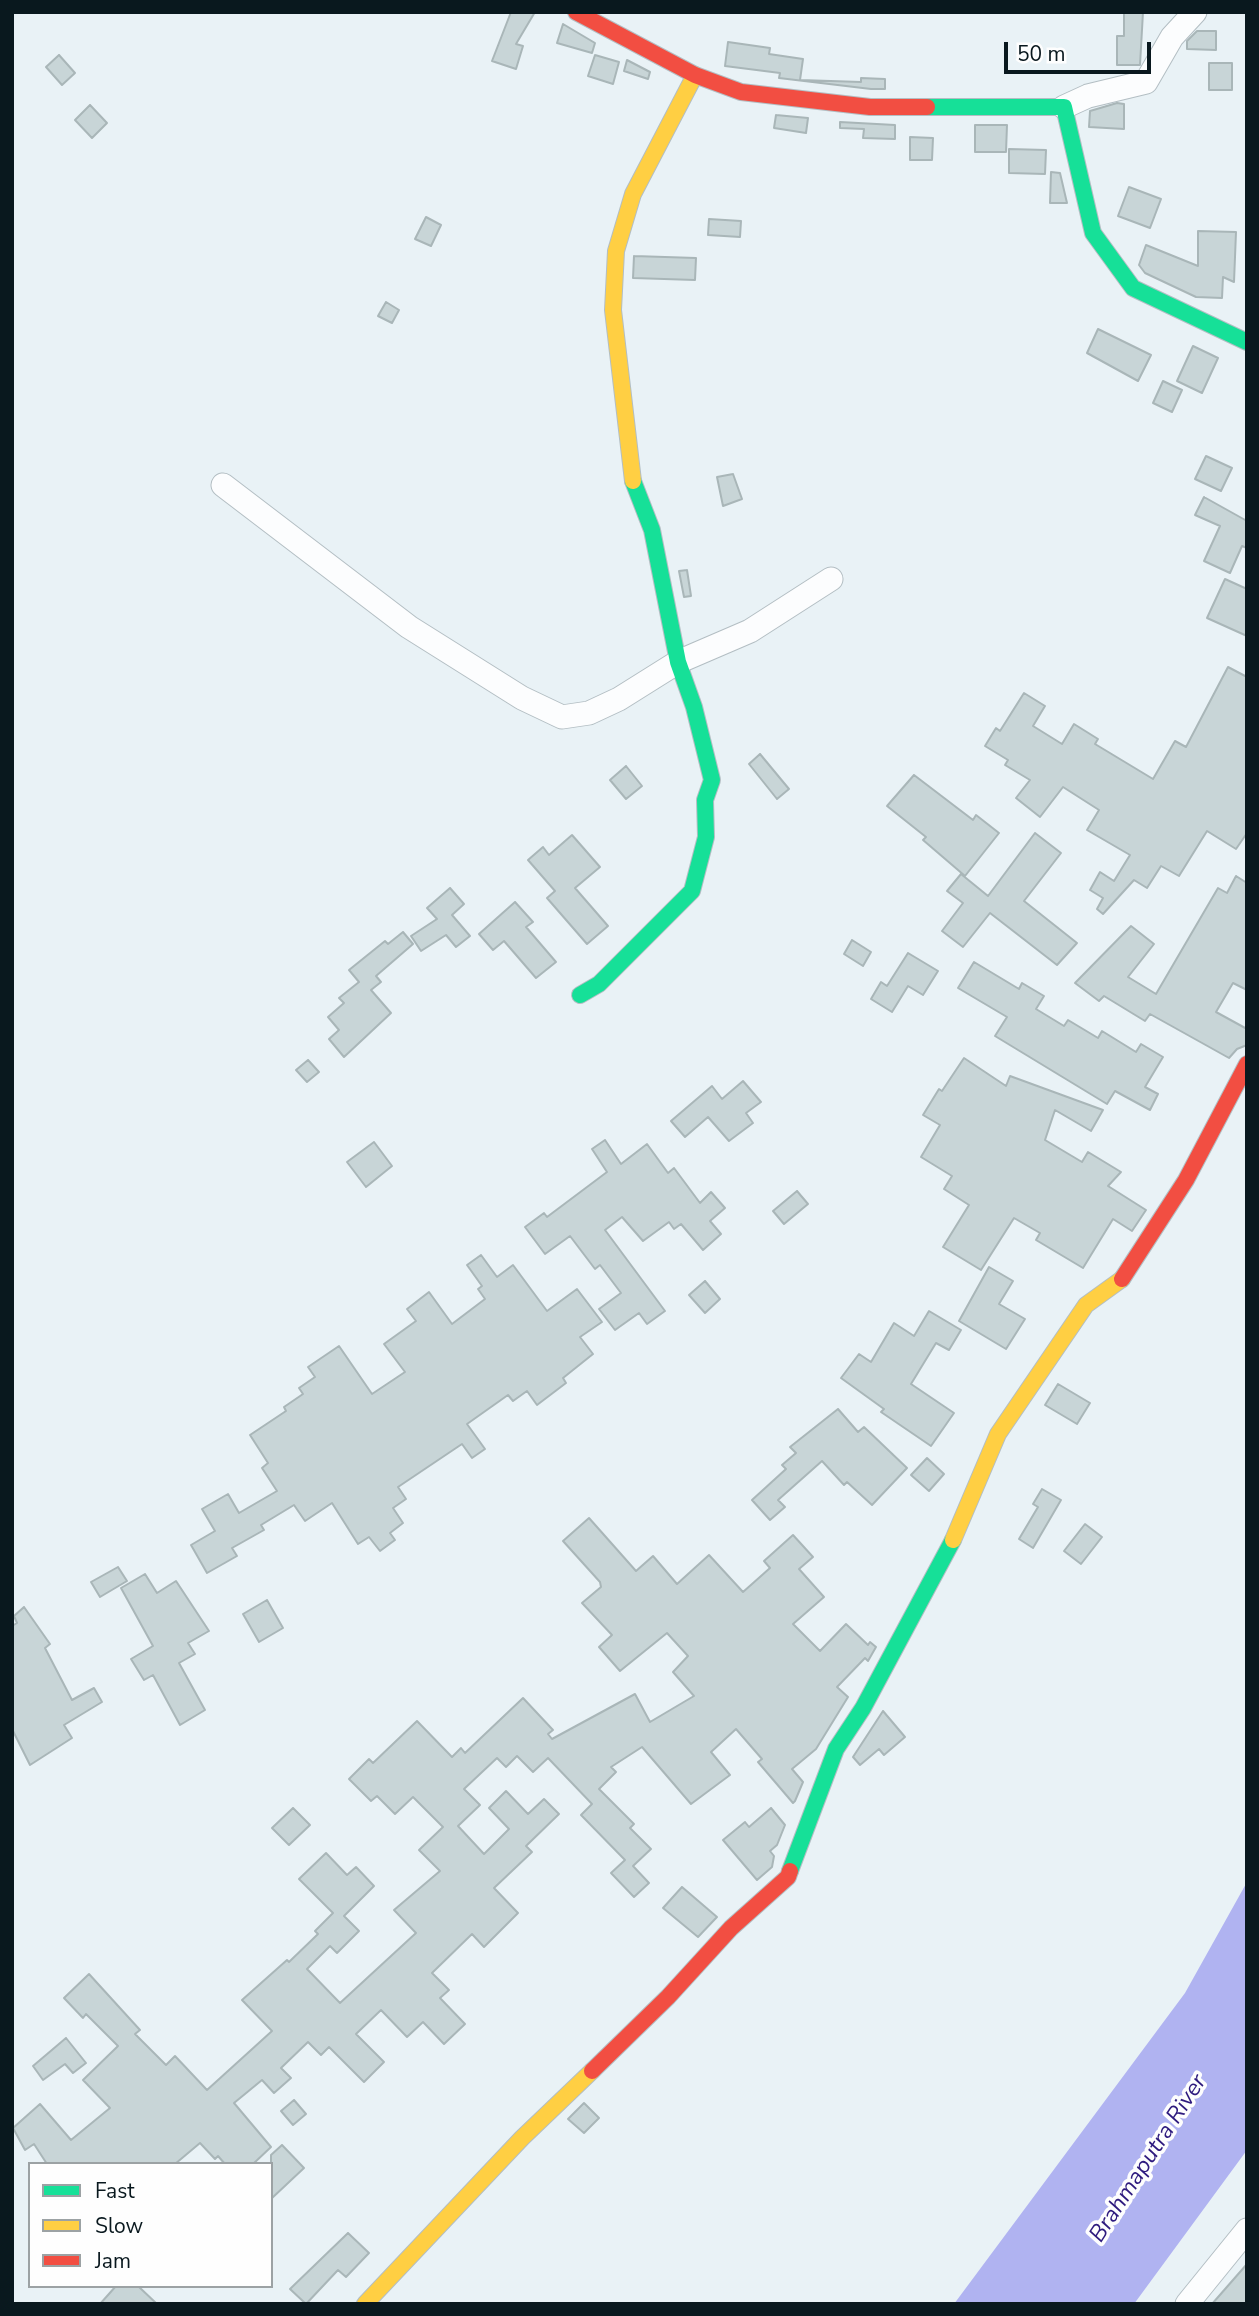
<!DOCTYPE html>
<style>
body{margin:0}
#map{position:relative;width:1259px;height:2316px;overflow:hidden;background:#e9f2f6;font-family:"Nunito Sans",sans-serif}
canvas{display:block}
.frame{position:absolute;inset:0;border:14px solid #09181e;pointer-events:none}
.legend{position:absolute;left:28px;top:2162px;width:245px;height:126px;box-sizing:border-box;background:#fefefe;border:2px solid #9ca2a4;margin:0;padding:9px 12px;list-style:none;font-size:21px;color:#09181e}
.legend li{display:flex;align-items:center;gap:14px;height:35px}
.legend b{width:35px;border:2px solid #9ca2a4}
.scale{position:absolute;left:1004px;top:42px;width:147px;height:32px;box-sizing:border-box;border:4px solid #09181e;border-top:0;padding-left:9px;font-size:21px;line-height:24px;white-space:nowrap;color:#09181e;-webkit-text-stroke:5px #fefefe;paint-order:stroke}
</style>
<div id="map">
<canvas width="1259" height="2316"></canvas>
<div class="frame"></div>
<ul class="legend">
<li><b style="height:9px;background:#16e098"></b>Fast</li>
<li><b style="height:9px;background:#ffcf43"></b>Slow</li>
<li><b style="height:9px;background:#f24e42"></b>Jam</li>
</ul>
<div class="scale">50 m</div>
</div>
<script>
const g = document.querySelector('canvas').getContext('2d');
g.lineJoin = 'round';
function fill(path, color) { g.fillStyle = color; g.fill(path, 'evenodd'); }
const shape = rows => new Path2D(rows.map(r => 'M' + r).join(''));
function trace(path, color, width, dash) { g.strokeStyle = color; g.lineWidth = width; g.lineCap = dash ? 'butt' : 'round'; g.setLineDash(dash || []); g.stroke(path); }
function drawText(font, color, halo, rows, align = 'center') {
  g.font = font + ' "Nunito Sans",sans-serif'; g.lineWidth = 7; g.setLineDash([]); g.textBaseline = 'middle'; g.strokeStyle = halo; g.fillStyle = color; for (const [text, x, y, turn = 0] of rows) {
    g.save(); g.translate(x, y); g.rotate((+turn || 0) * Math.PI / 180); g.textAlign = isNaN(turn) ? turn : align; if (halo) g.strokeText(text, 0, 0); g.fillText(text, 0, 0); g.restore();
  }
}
const water = shape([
 [1247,1882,1247,2150,1134,2304,954,2304,1185,1993]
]);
const building = shape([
 [511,12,535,12,516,44,523,46,516,69,492,61,511,12],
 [1124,12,1143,12,1140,65,1117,65,1117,36,1124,36,1124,12],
 [563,24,595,43,592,53,557,43,563,24],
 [1197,31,1216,31,1216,50,1187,49,1187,41,1197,31],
 [728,42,770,48,769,54,803,59,800,80,861,82,861,78,885,79,885,89,871,89,779,78,780,73,725,66,728,42],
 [59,55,75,73,62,85,46,67,59,55],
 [595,55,619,62,613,84,588,76,595,55],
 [627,60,650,72,648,79,624,71,627,60],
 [1209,63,1232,63,1232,90,1209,90,1209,63],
 [1117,103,1124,104,1124,129,1089,127,1090,111,1117,103],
 [90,105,107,123,92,138,75,120,90,105],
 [776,115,808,118,806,133,774,128,776,115],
 [840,122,895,125,895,139,863,138,864,129,840,128,840,122],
 [975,125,1007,125,1006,152,975,152,975,125],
 [910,137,933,138,932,160,910,160,910,137],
 [1009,149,1046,150,1045,174,1009,173,1009,149],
 [1051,172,1060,173,1067,203,1050,203,1051,172],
 [1129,187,1161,199,1150,228,1118,216,1129,187],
 [426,217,441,225,431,246,415,239,426,217],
 [709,219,741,221,740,237,708,235,709,219],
 [1198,231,1236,232,1234,282,1223,277,1222,298,1196,297,1145,273,1139,265,1146,245,1198,266,1198,231],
 [634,256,696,258,695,280,633,278,634,256],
 [386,302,399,310,392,323,378,316,386,302],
 [1098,329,1151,355,1138,381,1087,353,1098,329],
 [1193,346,1218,358,1202,393,1177,381,1193,346],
 [1163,381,1182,390,1172,412,1153,403,1163,381],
 [1206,456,1232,468,1221,491,1195,479,1206,456],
 [733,474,742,499,723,506,717,477,733,474],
 [1204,497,1247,521,1247,548,1242,546,1230,573,1204,561,1220,526,1195,515,1204,497],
 [687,570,691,596,684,597,679,571,687,570],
 [1225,579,1247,589,1247,636,1207,618,1225,579],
 [1228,667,1247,677,1247,833,1236,849,1207,831,1179,876,1161,866,1147,888,1134,880,1103,914,1097,909,1103,898,1090,890,1100,872,1114,881,1130,855,1087,830,1099,810,1063,787,1040,817,1016,798,1030,780,1005,765,1008,760,985,746,996,728,1000,731,1024,693,1045,706,1033,726,1062,744,1074,724,1098,739,1095,744,1153,779,1175,741,1186,747,1228,667],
 [760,754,789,789,777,799,749,764,760,754],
 [626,766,642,786,626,799,610,780,626,766],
 [914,775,973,820,976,815,999,833,965,876,923,840,926,837,887,806,914,775],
 [1035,833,1061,853,1024,901,1077,943,1057,965,990,913,963,947,942,931,963,903,947,891,961,874,988,896,1035,833],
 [572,835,600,867,575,888,608,926,587,944,547,898,555,891,528,860,543,847,549,855,572,835],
 [1236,876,1247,883,1247,990,1233,983,1216,1012,1247,1029,1247,1045,1237,1049,1229,1058,1150,1014,1145,1021,1104,996,1099,1001,1075,983,1131,926,1154,944,1128,977,1156,994,1218,888,1227,893,1236,876],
 [450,888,464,904,452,915,470,936,456,947,446,935,421,951,411,936,437,919,427,908,450,888],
 [515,902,533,922,526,927,556,962,536,978,504,941,493,950,479,934,515,902],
 [403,932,413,944,376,976,381,982,371,990,391,1013,344,1057,329,1039,339,1030,328,1017,344,1003,339,998,359,982,349,970,385,941,388,944,403,932],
 [852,940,871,952,863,966,844,954,852,940],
 [908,953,938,971,923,995,908,986,892,1012,871,999,881,982,887,986,908,953],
 [974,962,1019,989,1022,983,1044,996,1036,1009,1064,1026,1068,1020,1098,1038,1102,1031,1136,1052,1141,1044,1163,1057,1145,1087,1158,1094,1150,1110,1115,1091,1107,1104,995,1036,1007,1017,958,988,974,962],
 [964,1058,1006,1086,1010,1076,1103,1110,1091,1131,1055,1110,1045,1140,1082,1162,1088,1152,1121,1172,1108,1186,1146,1210,1132,1231,1113,1219,1083,1268,1036,1240,1040,1233,1014,1218,981,1270,943,1247,969,1205,944,1189,952,1176,921,1157,940,1125,923,1115,939,1089,942,1091,964,1058],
 [308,1060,319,1072,307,1082,296,1070,308,1060],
 [743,1081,761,1102,746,1113,753,1123,729,1141,708,1117,685,1137,671,1121,712,1086,722,1099,743,1081],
 [605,1140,621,1164,647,1144,668,1173,674,1168,700,1203,711,1192,725,1208,710,1221,721,1234,703,1250,681,1224,674,1229,669,1222,643,1241,622,1217,605,1230,665,1311,647,1324,639,1313,615,1330,599,1309,621,1293,600,1265,595,1269,570,1236,545,1254,525,1227,544,1213,547,1217,607,1172,592,1149,605,1140],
 [374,1142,392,1166,366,1187,347,1162,374,1142],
 [797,1191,808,1204,784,1224,773,1211,797,1191],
 [481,1255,497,1277,513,1265,547,1311,577,1289,602,1322,580,1337,593,1354,563,1378,566,1383,537,1405,527,1391,513,1401,508,1395,467,1424,485,1449,472,1458,462,1444,398,1487,406,1499,393,1508,403,1523,390,1533,395,1540,380,1551,369,1537,358,1544,332,1503,305,1521,294,1505,261,1525,264,1530,232,1548,237,1556,207,1573,191,1545,215,1531,202,1509,228,1494,239,1513,277,1491,262,1468,268,1463,250,1435,286,1411,284,1407,303,1394,299,1388,315,1377,308,1367,339,1346,372,1394,405,1372,384,1344,416,1321,407,1309,429,1292,452,1324,485,1299,478,1289,482,1286,467,1265,481,1255],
 [989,1267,1013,1281,999,1304,1025,1319,1006,1349,959,1321,989,1267],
 [705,1281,720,1299,705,1313,689,1295,705,1281],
 [929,1311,961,1330,949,1350,936,1343,911,1384,954,1413,931,1446,881,1412,884,1409,841,1378,859,1354,871,1362,894,1323,914,1336,929,1311],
 [1058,1384,1090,1403,1077,1424,1045,1405,1058,1384],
 [838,1409,858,1432,864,1427,907,1468,872,1505,847,1482,844,1485,822,1461,778,1500,785,1507,770,1520,752,1500,786,1469,782,1465,796,1453,790,1447,838,1409],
 [927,1458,944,1474,929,1491,911,1475,927,1458],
 [1042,1489,1061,1500,1033,1548,1019,1539,1038,1507,1033,1504,1042,1489],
 [589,1518,636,1571,653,1556,677,1584,709,1555,743,1592,770,1568,764,1561,793,1535,813,1557,799,1569,824,1597,793,1624,820,1651,846,1624,868,1645,870,1642,876,1647,868,1661,865,1658,837,1687,848,1697,816,1749,792,1769,803,1782,795,1801,793,1803,758,1762,762,1759,736,1729,711,1752,730,1775,691,1804,642,1747,611,1767,616,1772,599,1789,634,1824,630,1828,651,1849,633,1866,649,1883,634,1897,611,1873,625,1860,581,1815,592,1804,548,1758,533,1772,517,1756,506,1767,497,1758,464,1789,480,1805,458,1826,484,1854,509,1829,489,1808,506,1791,528,1814,544,1799,559,1814,526,1846,532,1852,494,1888,518,1913,484,1947,472,1934,432,1973,449,1990,440,1998,465,2024,444,2044,423,2022,407,2037,381,2010,356,2034,384,2062,364,2082,329,2047,321,2055,308,2042,281,2068,291,2078,274,2093,262,2080,234,2103,271,2147,253,2164,225,2164,218,2156,215,2159,200,2143,175,2164,47,2164,34,2144,25,2150,13,2128,40,2104,71,2140,110,2108,83,2080,118,2046,86,2014,83,2018,64,1998,89,1974,140,2030,135,2034,166,2065,175,2056,207,2090,272,2031,242,2000,287,1960,289,1962,318,1934,315,1931,333,1913,299,1879,326,1853,347,1875,356,1867,374,1886,344,1916,359,1931,337,1953,330,1946,307,1969,340,2003,416,1933,394,1910,440,1871,419,1850,443,1827,413,1797,395,1814,377,1796,371,1801,349,1779,369,1759,373,1763,417,1721,452,1757,461,1748,465,1753,523,1698,553,1730,548,1734,552,1739,635,1694,650,1722,694,1696,673,1672,688,1656,667,1633,620,1671,599,1647,612,1635,582,1603,601,1587,600,1582,563,1541,589,1518],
 [1085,1524,1102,1537,1081,1564,1064,1551,1085,1524],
 [118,1567,127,1581,100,1597,91,1582,118,1567],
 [145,1574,157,1593,176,1581,209,1631,188,1643,195,1654,179,1663,205,1710,180,1725,153,1675,144,1680,131,1659,153,1646,121,1588,145,1574],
 [267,1600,283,1628,259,1642,243,1614,267,1600],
 [24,1607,50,1644,45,1648,72,1700,94,1688,102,1702,64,1725,72,1738,30,1765,12,1729,12,1626,17,1623,14,1616,24,1607],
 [883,1711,905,1737,884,1755,879,1749,860,1765,853,1757,883,1711],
 [293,1808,310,1825,289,1845,272,1828,293,1808],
 [771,1808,785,1825,777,1845,770,1851,774,1856,772,1867,757,1880,723,1840,745,1822,749,1827,771,1808],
 [682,1887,717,1917,698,1937,663,1908,682,1887],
 [66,2038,86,2063,73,2073,65,2064,43,2080,33,2066,66,2038],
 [294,2100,306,2114,293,2125,281,2111,294,2100],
 [584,2103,599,2118,584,2133,568,2119,584,2103],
 [282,2145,304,2168,271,2199,271,2155,282,2145],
 [348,2233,369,2253,346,2277,338,2270,306,2304,290,2289,348,2233],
 [1247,2264,1247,2304,1212,2304,1247,2264],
 [116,2286,138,2286,157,2304,100,2304,116,2286]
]);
const street = shape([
 [1064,107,1088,96,1146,82,1172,37,1195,12],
 [223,485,409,627,522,698,562,717,589,713,619,699,678,662,750,631,831,579],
 [1187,2304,1247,2230]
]);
const fast = shape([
 [927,107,1064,107,1093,233,1133,288,1247,342],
 [580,995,599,984,692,891,706,837,705,800,712,780,694,707,678,662,652,530,633,481],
 [790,1871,836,1749,863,1708,953,1540]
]);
const slow = shape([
 [633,481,613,310,616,251,633,194,695,75],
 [953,1540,998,1434,1086,1305,1122,1279],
 [365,2304,522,2138,592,2071]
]);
const jam = shape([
 [576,12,695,75,741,92,870,107,927,107],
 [1122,1279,1186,1180,1247,1064],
 [592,2071,668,1997,731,1928,788,1877,790,1871]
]);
const waterNames = [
 ["Brahmaputra River",1149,2159,-57]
];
fill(water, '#b0b3f1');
fill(building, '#c8d5d7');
trace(building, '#a9b6b8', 2);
trace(street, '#b3bec3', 25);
trace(fast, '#b3bec3', 18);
trace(slow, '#b3bec3', 18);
trace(jam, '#b3bec3', 18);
trace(street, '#fcfdfe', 23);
trace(fast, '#16e098', 16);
trace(slow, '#ffcf43', 16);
trace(jam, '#f24e42', 16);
drawText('italic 23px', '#2e1a7e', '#fefefe', waterNames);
</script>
